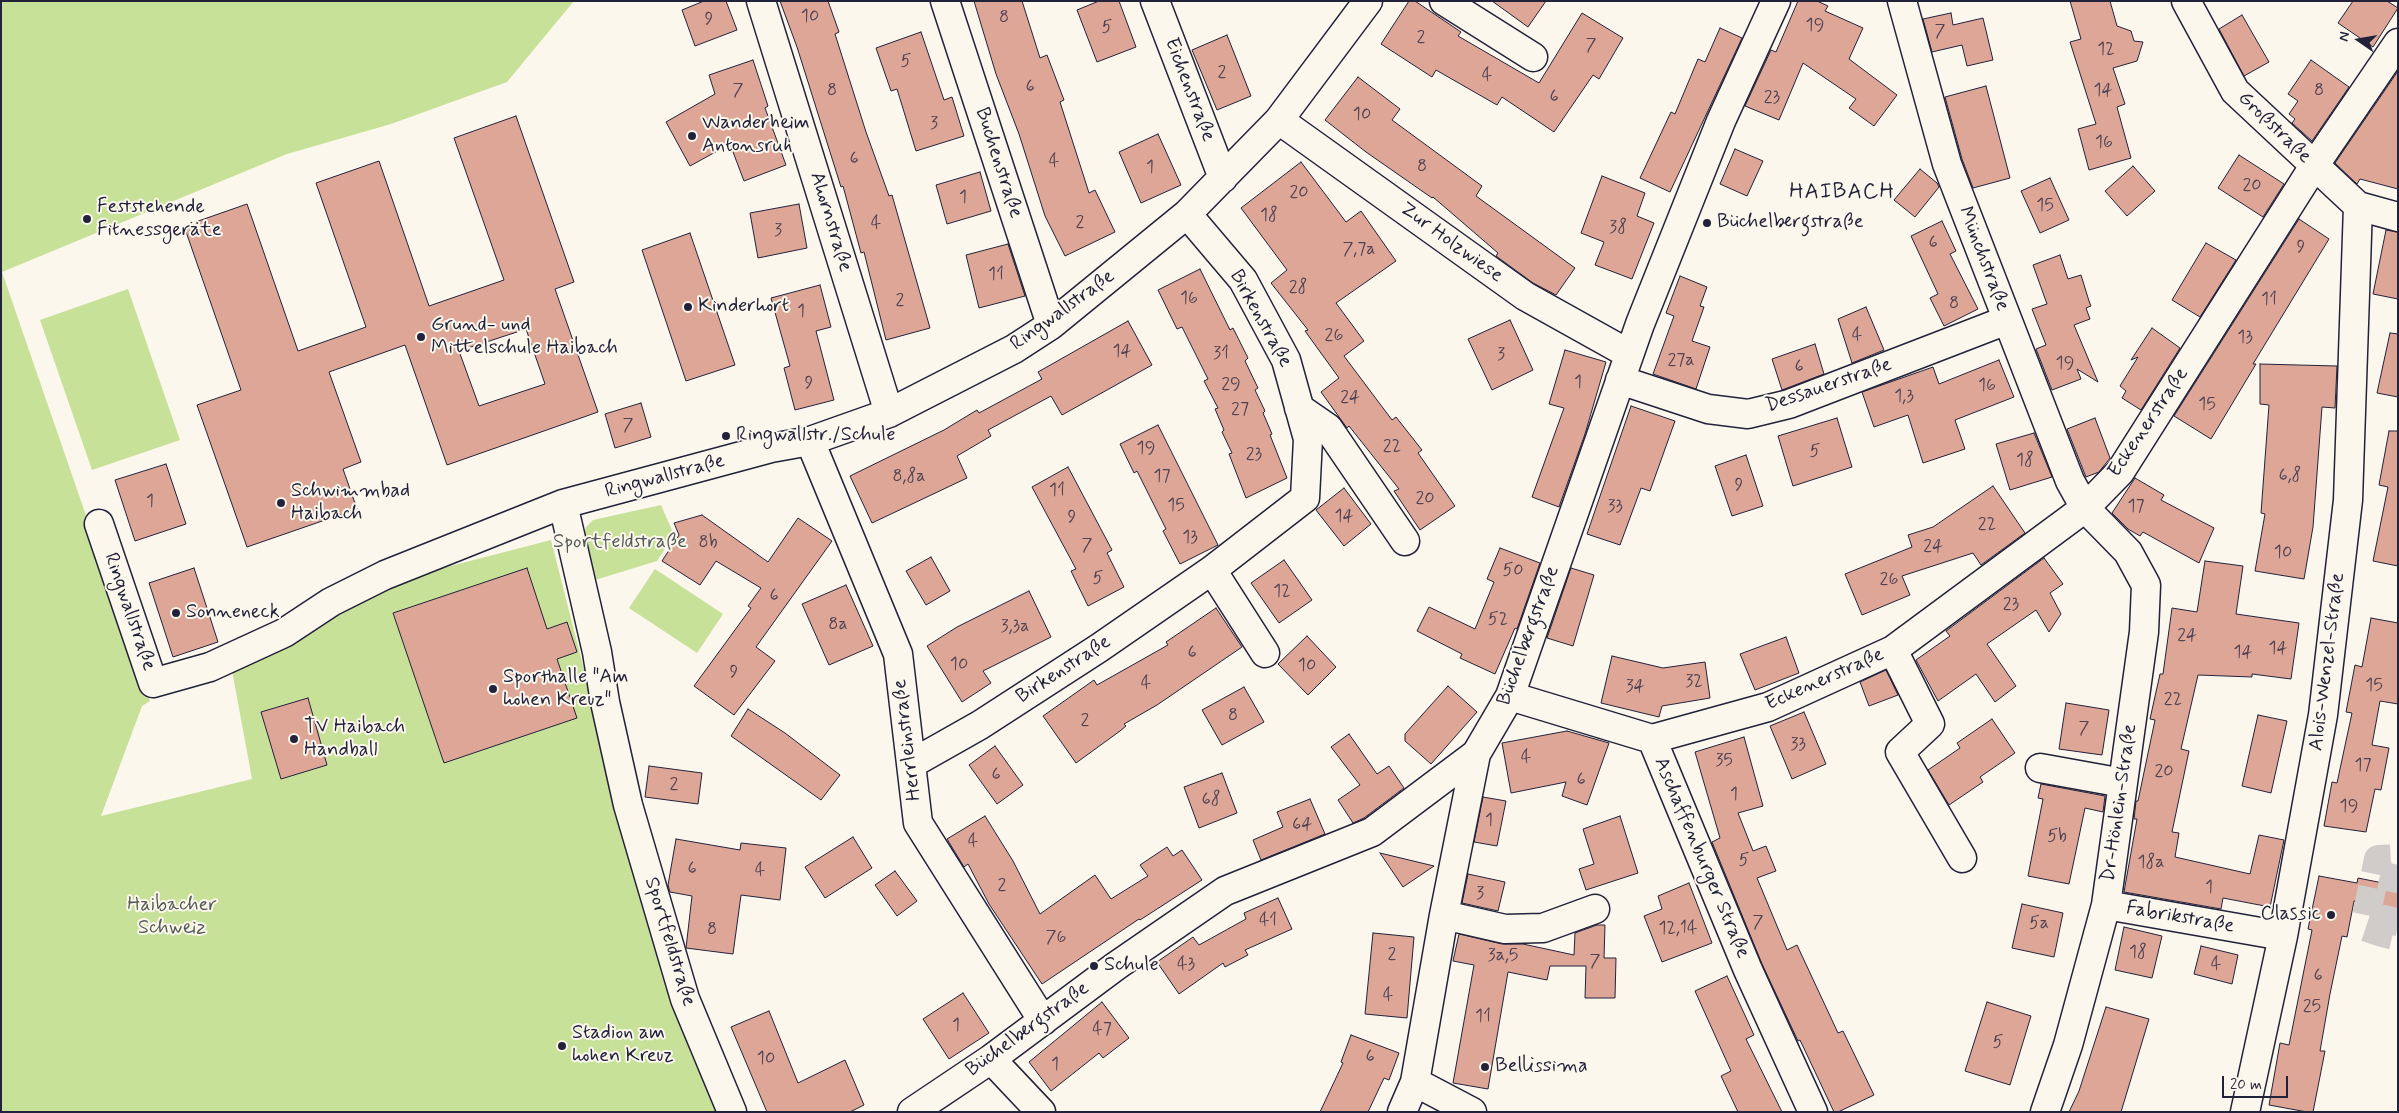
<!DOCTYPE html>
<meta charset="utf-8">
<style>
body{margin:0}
#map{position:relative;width:2399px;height:1113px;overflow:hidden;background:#fbf7ec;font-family:Mynerve,sans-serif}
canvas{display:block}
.frame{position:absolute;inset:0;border:2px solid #22223b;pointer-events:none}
.north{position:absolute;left:2334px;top:15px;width:50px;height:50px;-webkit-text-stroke:4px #fbf7ec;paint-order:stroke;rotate:283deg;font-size:14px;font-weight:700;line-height:20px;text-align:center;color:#22223b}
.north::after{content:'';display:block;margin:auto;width:18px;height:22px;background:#22223b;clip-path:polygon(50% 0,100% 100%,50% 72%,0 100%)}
.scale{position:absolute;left:2222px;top:1076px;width:66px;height:22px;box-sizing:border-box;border:2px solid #22223b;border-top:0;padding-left:6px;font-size:15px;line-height:18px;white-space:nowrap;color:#22223b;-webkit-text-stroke:4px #fbf7ec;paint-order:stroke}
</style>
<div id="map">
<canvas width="2399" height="1113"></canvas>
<div class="frame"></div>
<div class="north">N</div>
<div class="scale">20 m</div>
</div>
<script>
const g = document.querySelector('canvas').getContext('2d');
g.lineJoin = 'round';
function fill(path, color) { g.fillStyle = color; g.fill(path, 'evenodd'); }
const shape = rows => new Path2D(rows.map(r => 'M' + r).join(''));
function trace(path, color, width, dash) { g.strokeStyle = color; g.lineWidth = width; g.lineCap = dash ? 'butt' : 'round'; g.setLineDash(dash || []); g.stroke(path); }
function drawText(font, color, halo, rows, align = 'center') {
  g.font = font + ' Mynerve,sans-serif'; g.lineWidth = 4; g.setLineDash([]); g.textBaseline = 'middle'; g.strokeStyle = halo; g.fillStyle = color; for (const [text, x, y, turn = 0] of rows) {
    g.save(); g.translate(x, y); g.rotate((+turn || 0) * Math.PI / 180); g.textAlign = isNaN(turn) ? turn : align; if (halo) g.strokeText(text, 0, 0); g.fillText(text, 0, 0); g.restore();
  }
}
const green = shape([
 [1,1,574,1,507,82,391,124,287,154,2,272,150,701,142,706,101,816,252,779,231,665,408,577,551,540,649,925,725,1112,1,1112],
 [128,289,180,440,92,470,40,320],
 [661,505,674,535,657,561,595,580,584,535,586,527,593,520],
 [655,569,723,614,697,653,629,608]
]);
const building = shape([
 [704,1,726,1,737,30,695,46,682,10,704,1],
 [780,1,828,1,839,32,835,34,866,132,889,196,892,195,930,328,886,340,864,252,861,253,843,186,841,187,797,47,780,1],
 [974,1,1022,1,1040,58,1047,55,1064,100,1060,102,1089,193,1095,190,1115,232,1065,256,1045,216,1019,134,996,74,974,1],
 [1099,1,1119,1,1136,47,1097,62,1077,10,1099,1],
 [1409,1,1415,1,1461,32,1458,36,1539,83,1582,13,1623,38,1599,79,1593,75,1554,132,1502,97,1497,105,1436,70,1432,77,1381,44,1409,1],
 [1492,1,1546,1,1528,27,1492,1],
 [1798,1,1817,1,1828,6,1825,11,1863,28,1849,59,1897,95,1874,126,1849,108,1856,99,1803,63,1779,120,1745,106,1771,50,1776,52,1798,1],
 [2070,1,2110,1,2117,26,2131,31,2134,41,2143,42,2137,61,2113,68,2125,104,2117,107,2131,158,2089,170,2078,129,2096,124,2070,42,2081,39,2070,1],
 [2353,1,2387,1,2398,8,2373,47,2338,23,2353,1],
 [1951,13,1953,25,1983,18,1993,60,1967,66,1962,45,1932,52,1923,19,1951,13],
 [2242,15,2269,62,2244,76,2219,29,2242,15],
 [1720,28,1742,38,1670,192,1640,178,1671,112,1675,114,1698,59,1705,62,1720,28],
 [921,32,944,100,952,97,964,136,916,151,897,89,891,91,876,48,921,32],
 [1227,35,1251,96,1217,110,1192,50,1227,35],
 [753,60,768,106,765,108,786,165,744,181,730,144,690,166,666,122,715,94,709,75,753,60],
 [2311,60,2349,87,2312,141,2292,123,2295,119,2289,114,2298,101,2288,94,2311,60],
 [2398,71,2398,189,2360,179,2357,184,2335,163,2398,71],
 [1358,77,1400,109,1392,120,1482,186,1476,196,1575,268,1556,295,1533,283,1496,256,1498,253,1433,197,1432,198,1366,152,1325,120,1358,77],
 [1986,86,2010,178,1973,188,1962,159,1945,97,1986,86],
 [516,116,574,282,555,289,598,412,447,465,405,345,329,372,361,462,343,469,357,509,247,547,197,405,241,390,184,226,247,204,298,351,366,327,316,183,379,161,429,306,504,280,454,138,516,116],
 [526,329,545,384,479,406,459,351,526,329],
 [1158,134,1181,185,1141,203,1119,152,1158,134],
 [1735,149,1763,161,1747,196,1720,184,1735,149],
 [2239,155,2284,184,2263,217,2218,188,2239,155],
 [1301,162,1346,222,1361,211,1396,261,1336,303,1364,341,1344,356,1392,420,1396,417,1422,450,1418,453,1455,506,1420,530,1394,491,1399,489,1349,426,1347,428,1321,392,1339,378,1305,331,1308,330,1271,283,1287,270,1241,208,1301,162],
 [2133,166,2155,191,2127,216,2105,191,2133,166],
 [1920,169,1937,183,1939,187,1915,217,1894,200,1920,169],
 [980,172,991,211,947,224,936,185,980,172],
 [1602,176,1645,193,1637,216,1654,223,1632,279,1595,265,1604,242,1581,233,1602,176],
 [2050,178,2069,220,2040,233,2021,191,2050,178],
 [799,204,807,248,758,258,750,213,799,204],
 [2299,219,2329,239,2253,364,2256,364,2211,439,2174,416,2299,219],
 [1942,221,1956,251,1950,254,1978,309,1944,326,1930,298,1938,294,1911,236,1942,221],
 [2386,230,2398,232,2398,299,2373,294,2386,230],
 [690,233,735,365,686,381,642,250,690,233],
 [2206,243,2236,260,2200,317,2172,300,2206,243],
 [1008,244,1025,296,979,308,966,255,1008,244],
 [2060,255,2068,279,2081,275,2089,301,2091,306,2086,308,2090,319,2074,325,2098,382,2077,369,2081,379,2052,390,2036,349,2046,345,2032,309,2047,304,2033,265,2060,255],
 [1200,269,1230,330,1233,328,1248,358,1245,361,1258,388,1255,390,1265,411,1263,413,1272,434,1270,435,1287,478,1246,498,1229,454,1232,453,1222,432,1224,430,1215,409,1218,408,1204,381,1208,379,1182,327,1177,329,1158,290,1200,269],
 [1680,276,1707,287,1700,306,1704,307,1692,341,1710,347,1696,389,1653,374,1674,316,1666,313,1680,276],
 [820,285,831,327,816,331,834,400,795,410,784,368,790,366,771,298,820,285],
 [1866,307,1884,350,1852,363,1838,319,1866,307],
 [1510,320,1533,370,1492,390,1468,339,1510,320],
 [1128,321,1152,365,1062,415,1051,396,988,430,991,436,957,456,967,478,872,523,850,476,944,430,977,410,979,413,1042,379,1038,372,1128,321],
 [2152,328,2180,348,2141,410,2122,398,2126,391,2120,386,2138,357,2131,360,2152,328],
 [2390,333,2398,334,2398,397,2377,393,2390,333],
 [1815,344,1824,374,1782,390,1772,359,1815,344],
 [1565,350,1606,362,1585,434,1559,507,1532,497,1564,408,1549,404,1565,350],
 [1999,360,2014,397,1955,420,1965,449,1923,463,1908,415,1874,427,1862,392,1933,367,1939,384,1999,360],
 [2260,364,2337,366,2335,408,2322,407,2313,527,2304,579,2255,571,2265,514,2261,513,2269,405,2260,404,2260,364],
 [641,403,651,437,615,448,605,414,641,403],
 [1631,406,1675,421,1650,491,1641,488,1620,545,1587,534,1631,406],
 [1837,418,1852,467,1793,486,1778,436,1837,418],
 [2095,418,2110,458,2099,472,2086,477,2067,429,2095,418],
 [1158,425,1218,545,1180,564,1163,531,1166,529,1137,471,1134,473,1120,444,1158,425],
 [2389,431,2398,431,2398,566,2373,561,2388,487,2379,485,2389,431],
 [2034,433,2052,477,2010,490,1996,444,2034,433],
 [1746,455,1763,506,1732,516,1715,466,1746,455],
 [166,464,186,524,135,541,115,480,166,464],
 [1068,467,1112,550,1107,553,1124,587,1088,606,1071,571,1076,569,1032,487,1068,467],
 [2135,478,2164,495,2161,500,2214,528,2199,563,2143,532,2140,536,2128,529,2112,513,2135,478],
 [1993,486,2025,533,1981,565,1973,553,1902,576,1910,595,1862,615,1845,574,1912,547,1908,535,1933,527,1993,486],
 [1344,488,1371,524,1344,546,1316,510,1344,488],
 [702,515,768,562,798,518,832,541,756,647,775,661,734,715,694,686,751,608,748,606,761,588,716,561,700,585,662,561,679,535,674,523,702,515],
 [1500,548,1540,563,1517,629,1515,628,1495,674,1460,658,1462,654,1417,631,1429,607,1475,629,1494,582,1487,579,1500,548],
 [931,557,950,591,926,605,906,571,931,557],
 [2044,558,2063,584,2050,593,2061,614,2049,632,2036,610,1987,644,2016,686,1995,702,1976,674,1938,701,1916,660,1950,636,1946,631,2044,558],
 [1284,560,1312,600,1279,623,1251,583,1284,560],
 [2205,561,2243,566,2236,614,2299,623,2291,679,2252,674,2252,677,2198,675,2181,749,2189,751,2172,832,2179,833,2175,857,2250,874,2259,835,2284,840,2270,907,2223,898,2221,909,2124,892,2137,819,2134,819,2136,801,2138,801,2155,720,2150,719,2160,674,2163,674,2172,608,2197,612,2205,561],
 [194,568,218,642,173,657,149,583,194,568],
 [527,568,547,629,567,622,577,652,557,659,577,718,444,763,393,613,527,568],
 [1571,568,1594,575,1573,646,1547,638,1571,568],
 [846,585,873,646,829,665,802,604,846,585],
 [1029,591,1051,637,983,671,991,683,962,702,927,646,957,627,1029,591],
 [1216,608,1242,647,1157,705,1124,724,1126,726,1120,731,1076,763,1043,716,1094,680,1097,685,1168,645,1166,642,1216,608],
 [2371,618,2398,623,2398,704,2380,701,2372,745,2389,748,2381,790,2375,789,2366,832,2324,826,2332,782,2337,783,2352,713,2346,712,2355,665,2362,667,2371,618],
 [1307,636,1336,667,1308,695,1278,664,1307,636],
 [1786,637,1799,673,1755,690,1740,654,1786,637],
 [1612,656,1663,668,1705,662,1710,698,1662,706,1659,717,1601,703,1612,656],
 [1886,670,1898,695,1869,706,1860,682,1886,670],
 [1448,686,1477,712,1431,764,1405,741,1405,734,1448,686],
 [1244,687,1264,722,1222,745,1202,710,1244,687],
 [308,698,327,765,281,779,261,712,308,698],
 [2066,703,2109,710,2102,755,2059,749,2066,703],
 [748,709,785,733,840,775,821,800,731,736,748,709],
 [1804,712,1826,764,1792,779,1770,726,1804,712],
 [2258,715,2287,721,2271,793,2242,786,2258,715],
 [1992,719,2015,753,1980,777,1983,782,1949,805,1928,770,1960,748,1957,743,1992,719],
 [1567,731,1609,743,1587,805,1562,796,1566,782,1511,793,1502,743,1567,731],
 [1349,734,1377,774,1389,766,1404,788,1364,818,1353,823,1338,800,1360,785,1331,747,1349,734],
 [1744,737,1763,806,1738,813,1753,851,1766,846,1776,871,1757,878,1787,950,1797,945,1838,1033,1843,1031,1874,1095,1838,1112,1834,1112,1800,1040,1798,1041,1762,964,1712,842,1720,838,1695,752,1744,737],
 [995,746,1023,785,997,804,969,765,995,746],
 [649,766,702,773,698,804,645,797,649,766],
 [1222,773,1237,813,1199,828,1184,787,1222,773],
 [2041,784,2105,796,2103,812,2085,808,2069,884,2028,876,2043,799,2038,798,2041,784],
 [1483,797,1506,801,1497,846,1474,842,1483,797],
 [1310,799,1325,834,1261,860,1253,840,1283,827,1277,812,1310,799],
 [985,816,1013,861,1040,914,1095,875,1111,899,1148,876,1140,865,1167,847,1173,856,1182,850,1202,880,1140,920,1139,919,1042,984,989,904,968,864,964,867,947,839,985,816],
 [1620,816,1638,873,1586,890,1579,869,1594,864,1583,829,1620,816],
 [853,837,872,868,825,898,805,867,853,837],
 [676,839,740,850,741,843,786,848,780,900,741,895,733,954,686,948,692,896,670,892,668,885,676,839],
 [1380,853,1434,866,1403,887,1380,853],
 [895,871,917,901,897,916,875,885,895,871],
 [1468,874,1505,882,1498,911,1462,903,1468,874],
 [2319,876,2357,883,2358,878,2398,886,2398,910,2354,901,2347,937,2342,936,2330,994,2320,1051,2325,1051,2313,1112,2307,1112,2269,1105,2280,1043,2289,1045,2312,930,2308,929,2319,876],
 [1689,883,1712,943,1662,962,1644,916,1662,909,1658,896,1689,883],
 [1278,898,1292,929,1245,950,1248,955,1225,967,1223,963,1179,994,1157,962,1193,937,1199,945,1246,919,1244,913,1278,898],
 [2022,904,2063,913,2054,957,2012,948,2022,904],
 [1597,925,1605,925,1604,958,1616,958,1615,998,1585,998,1586,966,1550,966,1547,980,1508,972,1488,1089,1453,1083,1474,965,1453,961,1459,934,1502,944,1523,944,1574,955,1575,933,1597,925],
 [2124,927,2162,936,2152,978,2115,970,2124,927],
 [1373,933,1414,937,1407,1018,1365,1014,1373,933],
 [2201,946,2238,955,2232,984,2194,974,2201,946],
 [1727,976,1754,1035,1746,1039,1782,1112,1738,1112,1721,1076,1731,1071,1695,991,1727,976],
 [963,993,989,1033,949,1059,923,1019,963,993],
 [1102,1002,1129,1038,1103,1058,1099,1053,1051,1091,1029,1062,1102,1002],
 [1987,1002,2031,1016,2010,1085,1965,1071,1987,1002],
 [2106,1007,2149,1019,2121,1112,2069,1112,2079,1091,2106,1007],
 [769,1011,798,1083,845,1060,864,1105,850,1112,767,1112,731,1027,769,1011],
 [1351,1035,1399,1053,1389,1080,1384,1078,1368,1112,1320,1112,1343,1063,1341,1062,1351,1035]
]);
const minorTunnel = shape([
 [2382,933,2398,858,2378,859,2364,927,2382,933,2398,937]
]);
const minor = shape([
 [761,1,889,413],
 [945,1,1051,325],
 [1155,1,1223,178],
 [1444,1,1533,57],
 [1902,1,1947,164,2070,481,2085,508,2128,552,2146,585,2144,632,2106,905,2068,1045,2045,1112],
 [2186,1,2235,91,2358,206,2398,217],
 [1279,120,1525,296,1629,354],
 [1620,380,1708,409,1748,414,1789,404,2007,320],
 [1299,408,1328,428,1405,541],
 [810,441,898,654,918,823,1043,1021],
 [563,504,597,652,605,702,628,805,685,999,732,1112],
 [99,524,153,683,210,667,284,633,331,602,385,575,563,504,771,448,810,441,889,413,1014,349,1051,325,1187,214,1279,120,1368,1],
 [1212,570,1265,653],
 [1893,650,1930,724,1900,752,1962,858],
 [1510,696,1652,739,1748,970,1813,1112],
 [1652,739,1768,707,1893,650,2085,508,2120,472,2314,166,2398,43],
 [911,764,980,725,1099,648,1212,570,1305,498,1308,439,1286,360,1243,280,1187,214],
 [2040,768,2123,783],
 [2106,905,2283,936],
 [1444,915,1505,929,1543,928,1595,909],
 [991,1059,1041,1112],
 [1415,1082,1472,1112],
 [912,1112,991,1059,1116,966,1225,891,1372,832,1476,754,1510,696,1640,324,1721,121,1776,1],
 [1402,1112,1415,1082,1444,915,1476,754],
 [2245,1112,2283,936,2323,715,2348,500,2358,206]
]);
const markers = [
 [692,136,5,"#22223b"],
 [87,219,5,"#22223b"],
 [1707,223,5,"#22223b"],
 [688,307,5,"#22223b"],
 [421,337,5,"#22223b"],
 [726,436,5,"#22223b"],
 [281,503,5,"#22223b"],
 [176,613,5,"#22223b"],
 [493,689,5,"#22223b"],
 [294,739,5,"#22223b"],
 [2331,915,5,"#22223b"],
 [1094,966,5,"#22223b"],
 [562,1046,5,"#22223b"],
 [1485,1067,5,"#22223b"]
];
const numberNames = [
 ["10",810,17],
 ["8",1004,18],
 ["9",709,20],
 ["19",1815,26],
 ["5",1107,28],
 ["7",1940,32],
 ["2",1421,38],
 ["7",1591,46],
 ["12",2106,50],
 ["5",906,62],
 ["2",1222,73],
 ["4",1487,76],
 ["6",1030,87],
 ["7",738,91],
 ["8",832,91],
 ["14",2103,91],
 ["8",2319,91],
 ["6",1554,97],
 ["23",1772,98],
 ["10",1362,115],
 ["3",934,124],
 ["16",2104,143],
 ["6",854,159],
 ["4",1054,162],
 ["8",1422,167],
 ["1",1150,168],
 ["20",2252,186],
 ["20",1299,193],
 ["1",963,198],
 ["15",2045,206],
 ["18",1269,216],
 ["2",1080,223],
 ["4",876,224],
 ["38",1618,228],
 ["3",778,231],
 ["6",1933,243],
 ["9",2301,248],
 ["7,7a",1359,250],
 ["11",996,275],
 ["28",1298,288],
 ["16",1189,299],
 ["11",2269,300],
 ["2",900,301],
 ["8",1954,304],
 ["1",801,312],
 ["26",1334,336],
 ["4",1857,336],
 ["13",2245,338],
 ["14",1122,352],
 ["31",1221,354],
 ["3",1501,355],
 ["27a",1681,361],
 ["19",2065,364],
 ["6",1799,367],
 ["1",1578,383],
 ["9",809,384],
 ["29",1231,385],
 ["16",1987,386],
 ["1,3",1904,397],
 ["24",1350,398],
 ["15",2207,405],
 ["27",1240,410],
 ["7",628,426],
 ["22",1392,447],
 ["19",1146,449],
 ["5",1815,452],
 ["23",1254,455],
 ["18",2025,461],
 ["6,8",2290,476],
 ["8,8a",909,477],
 ["17",1162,477],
 ["9",1739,486],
 ["11",1057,491],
 ["20",1425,499],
 ["1",150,502],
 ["15",1176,506],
 ["33",1615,507],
 ["17",2136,507],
 ["14",1344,517],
 ["9",1072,518],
 ["22",1987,525],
 ["13",1190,538],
 ["8b",708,543],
 ["7",1087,546],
 ["24",1933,547],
 ["10",2283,553],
 ["50",1513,571],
 ["5",1098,579],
 ["26",1889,580],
 ["12",1282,592],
 ["6",774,596],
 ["23",2011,605],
 ["52",1498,620],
 ["8a",838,625],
 ["3,3a",1015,627],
 ["24",2187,636],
 ["14",2278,649],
 ["6",1192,653],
 ["14",2243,653],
 ["10",959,665],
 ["10",1307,666],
 ["9",734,673],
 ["32",1694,682],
 ["4",1146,684],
 ["15",2374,686],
 ["34",1635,687],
 ["22",2173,700],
 ["8",1233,716],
 ["2",1085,721],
 ["7",2084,729],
 ["33",1798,745],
 ["4",1526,758],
 ["35",1724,761],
 ["17",2363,766],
 ["20",2164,772],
 ["6",996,775],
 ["6",1581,780],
 ["2",674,785],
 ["1",1734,795],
 ["68",1211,800],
 ["19",2349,807],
 ["1",1489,821],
 ["64",1302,825],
 ["5b",2057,837],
 ["4",973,842],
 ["5",1744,861],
 ["18a",2151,863],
 ["6",692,869],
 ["4",760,871],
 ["2",1002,886],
 ["1",2209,888],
 ["3",1480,894],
 ["41",1268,921],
 ["7",1758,923],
 ["5a",2039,924],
 ["12,14",1678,929],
 ["8",712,930],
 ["76",1056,938],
 ["18",2138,953],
 ["2",1392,955],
 ["3a,5",1503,956],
 ["7",1595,962],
 ["43",1186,965],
 ["4",2216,965],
 ["6",2318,976],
 ["4",1388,996],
 ["25",2312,1007],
 ["11",1483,1017],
 ["1",956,1026],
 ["47",1102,1030],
 ["5",1998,1043],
 ["6",1370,1057],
 ["10",766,1059],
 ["1",1055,1065]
];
const streetNames = [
 ["Eichenstraße",1189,90,69],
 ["Großstraße",2274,128,44],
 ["Buchenstraße",998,163,72],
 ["Ahornstraße",830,222,73],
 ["Zur Holzwiese",1451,243,36],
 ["Münchstraße",1983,259,69],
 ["Ringwallstraße",1063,311,-36],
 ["Birkenstraße",1260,319,61],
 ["Dessauerstraße",1829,386,-19],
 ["Eckenerstraße",2149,423,-56],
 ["Ringwallstraße",665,477,-15],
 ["Ringwallstraße",129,612,71],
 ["Büchelbergstraße",1529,636,-70],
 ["Alois-Wenzel-Straße",2328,662,-83],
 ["Birkenstraße",1064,670,-33],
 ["Eckenerstraße",1825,680,-24],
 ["Herrleinstraße",908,740,-97],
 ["Dr-Hönlein-Straße",2120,803,-82],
 ["Aschaffenburger Straße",1701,858,67],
 ["Fabrikstraße",2180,918,10],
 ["Sportfeldstraße",669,942,73],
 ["Büchelbergstraße",1028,1030,-36]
];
const poiNames = [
 ["Wanderheim",702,124],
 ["Antonsruh",702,147],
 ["Feststehende",97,208],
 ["Fitnessgeräte",97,231],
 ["Büchelbergstraße",1717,223],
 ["Kinderhort",698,307],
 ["Grund- und",431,326],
 ["Mittelschule Haibach",431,349],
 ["Ringwallstr./Schule",736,436],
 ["Schwimmbad",291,492],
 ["Haibach",291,515],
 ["Sonneneck",186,613],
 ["Sporthalle \"Am",503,678],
 ["hohen Kreuz\"",503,701],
 ["TV Haibach",304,728],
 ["Handball",304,751],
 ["Classic",2321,915,"right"],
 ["Schule",1104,966],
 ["Stadion am",572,1034],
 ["hohen Kreuz",572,1057],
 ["Bellissima",1495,1067]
];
const parkNames = [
 ["Sportfeldstraße",620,543],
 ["Haibacher",172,906],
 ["Schweiz",172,929]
];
const quarterNames = [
 ["HAIBACH",1842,193]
];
fill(green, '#c8e198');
fill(building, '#dea697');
trace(building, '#22223b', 1);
trace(minorTunnel, '#d0ccc9', 28, [28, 14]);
trace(minor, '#22223b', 31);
trace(minor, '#fbf7ec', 28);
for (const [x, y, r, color] of markers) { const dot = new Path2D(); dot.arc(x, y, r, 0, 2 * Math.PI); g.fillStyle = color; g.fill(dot); trace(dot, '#fbf7ec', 2); }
drawText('18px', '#514352', null, numberNames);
drawText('20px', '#22223b', '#fbf7ec', streetNames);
drawText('20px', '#22223b', '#fbf7ec', poiNames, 'left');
drawText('20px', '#545b57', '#fbf7ec', parkNames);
g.letterSpacing = '1px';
drawText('22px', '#22223b', '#fbf7ec', quarterNames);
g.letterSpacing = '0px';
</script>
